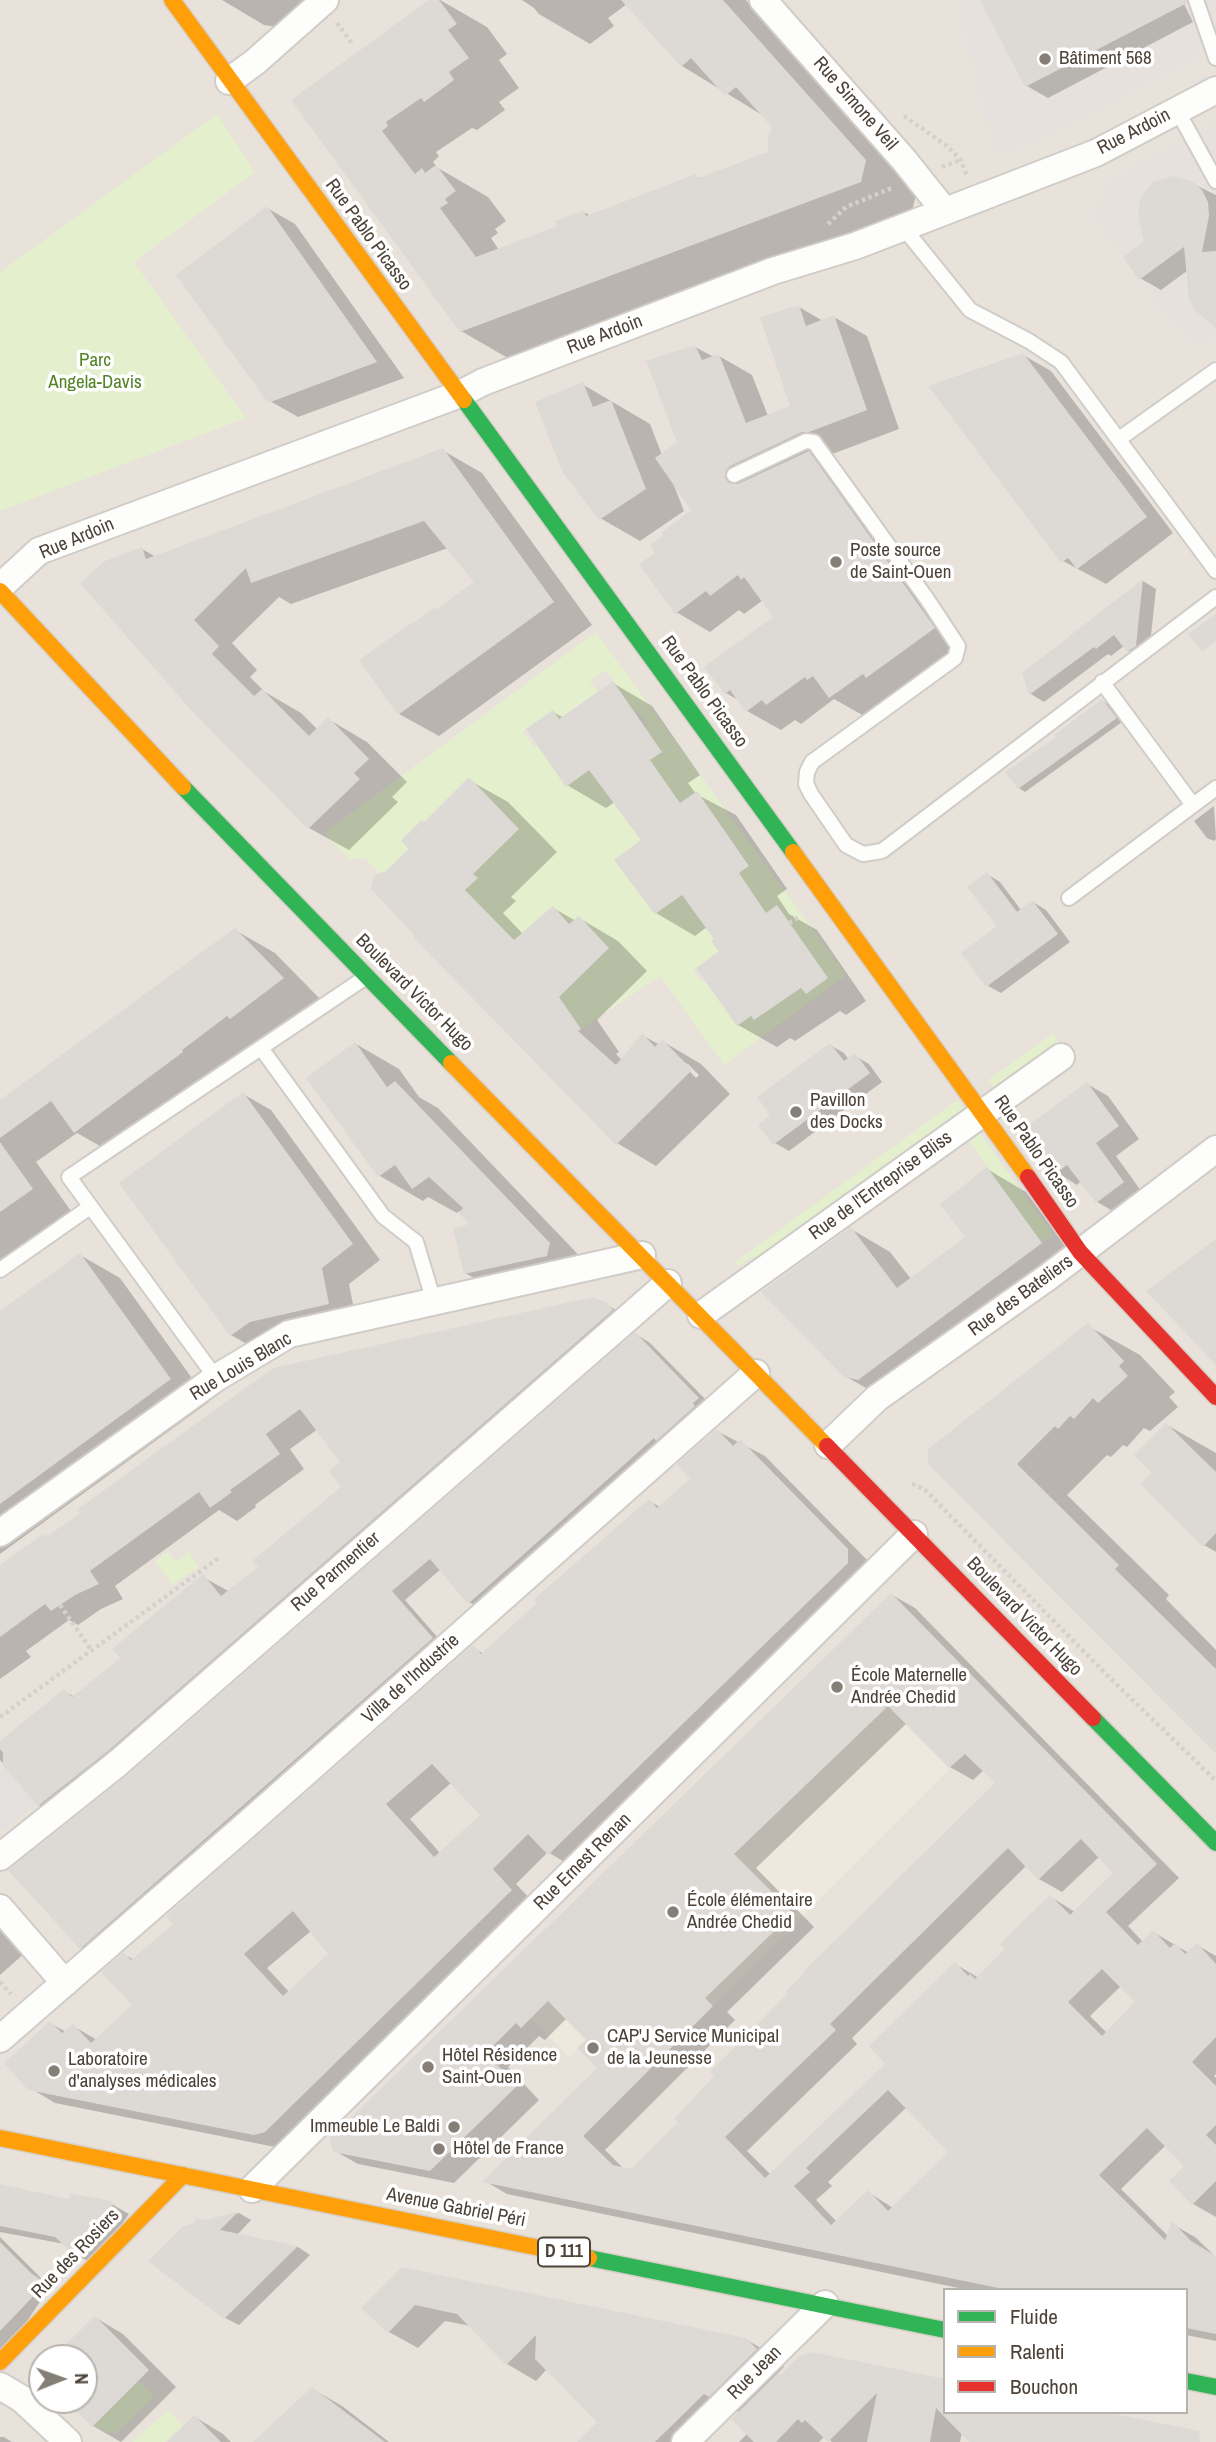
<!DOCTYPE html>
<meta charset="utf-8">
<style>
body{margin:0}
#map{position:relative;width:1216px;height:2442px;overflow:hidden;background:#f3f1ee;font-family:"Archivo Narrow",sans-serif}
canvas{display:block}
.legend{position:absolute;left:943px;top:2288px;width:245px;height:126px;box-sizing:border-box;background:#fff;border:2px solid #b7b3af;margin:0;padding:9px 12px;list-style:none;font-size:21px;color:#4c4238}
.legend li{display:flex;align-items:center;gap:14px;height:35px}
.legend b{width:35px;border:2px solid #b7b3af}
.north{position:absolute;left:28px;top:2344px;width:70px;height:70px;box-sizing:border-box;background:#fff;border:2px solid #b7b3af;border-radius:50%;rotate:89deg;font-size:19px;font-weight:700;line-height:28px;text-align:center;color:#4c4238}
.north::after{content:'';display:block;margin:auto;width:24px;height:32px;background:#867f78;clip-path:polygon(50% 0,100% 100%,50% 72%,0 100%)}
</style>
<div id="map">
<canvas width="1216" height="2442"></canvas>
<ul class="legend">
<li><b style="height:9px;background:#30b455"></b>Fluide</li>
<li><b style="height:9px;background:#ff9f0a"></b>Ralenti</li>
<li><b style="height:9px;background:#e5322d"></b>Bouchon</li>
</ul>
<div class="north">N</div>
</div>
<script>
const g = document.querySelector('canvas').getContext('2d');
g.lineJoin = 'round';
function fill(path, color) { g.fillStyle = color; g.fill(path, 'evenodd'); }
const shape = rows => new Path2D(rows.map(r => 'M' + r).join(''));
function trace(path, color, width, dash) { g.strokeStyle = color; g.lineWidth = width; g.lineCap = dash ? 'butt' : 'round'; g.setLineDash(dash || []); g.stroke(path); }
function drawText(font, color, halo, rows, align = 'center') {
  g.font = font + ' "Archivo Narrow",sans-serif'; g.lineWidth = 7; g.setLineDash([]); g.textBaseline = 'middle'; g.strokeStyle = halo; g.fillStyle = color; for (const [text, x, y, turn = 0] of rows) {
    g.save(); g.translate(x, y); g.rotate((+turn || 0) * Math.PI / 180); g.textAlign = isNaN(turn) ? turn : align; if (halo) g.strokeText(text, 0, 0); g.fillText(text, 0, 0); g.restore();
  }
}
const residential = shape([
 [0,0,1216,0,1216,2442,0,2442],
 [945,2290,1186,2290,1186,2412,945,2412],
 [42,2358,84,2358,84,2400,42,2400]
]);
const industrial = shape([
 [956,0,1216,0,1216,47,1046,140,994,158],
 [1216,120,1216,338,1190,348,1183,327,1175,327,1092,216,1109,180]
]);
const education = shape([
 [891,1593,913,1615,883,1642,935,1692,962,1665,1008,1711,713,2006,667,1959,569,2057,531,2018,583,1966,546,1928,575,1899,612,1936,701,1848,665,1812]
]);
const green = shape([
 [217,114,255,172,134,262,246,418,0,511,0,272],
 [596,632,846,975,724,1065,660,976,581,1029,556,1000,609,948,579,916,569,924,553,906,533,923,520,946,465,890,477,878,473,874,519,829,469,778,428,827,421,820,402,840,409,849,382,875,366,859,349,859,324,833],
 [606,670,636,714,639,713,648,725,645,727,662,752,650,760,680,803,697,791,749,865,739,873,766,913,801,988,755,1020,751,1016,737,1026,704,980,701,981,693,970,708,960,726,960,712,941,714,939,682,895,654,914,615,860,641,840,589,770,566,786,537,745,534,747,523,732,552,710,559,719,598,692,590,681],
 [1053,1033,1060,1044,996,1091,988,1080],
 [957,1100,966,1112,762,1259,752,1257,739,1266,735,1262],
 [980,1133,1053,1235,1042,1243,969,1141],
 [168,1552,176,1562,189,1552,199,1567,172,1585,155,1561],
 [139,2381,154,2396,116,2434,92,2427],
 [168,2410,183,2426,179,2431,177,2430,165,2442,132,2442]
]);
const parking = shape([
 [0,1762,36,1803,0,1831]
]);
const shadow = shape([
 [222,0,325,0,285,28,264,25],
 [432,0,440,0,487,27,507,54,499,60,519,88,499,102,505,110,477,130,472,128,436,152,439,156,433,162,438,168,488,197,506,221,495,229,498,233,491,238,499,250,560,228,584,212,591,216,696,176,701,179,770,153,774,126,767,118,682,66,627,4,608,18,614,26,590,44,539,14,534,8,522,0,746,0,917,191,912,211,513,361,461,331,293,100],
 [981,0,1182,0,1193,22,1048,98,1027,86],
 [1185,180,1216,195,1216,322,1187,271,1161,290,1140,278,1146,241],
 [267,208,295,224,404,378,298,417,270,401],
 [799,307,823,321,834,317,867,336,899,429,819,459,842,472,967,648,901,696,864,716,834,699,801,724,795,720,781,730,747,711,740,701,726,693,775,618,763,600,744,614,739,610,710,632,676,612,657,553,694,510,673,483,684,511,640,541,600,518,582,384,650,424,662,455,679,442,695,347,714,357,719,356,752,375,768,416,792,407],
 [1023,355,1051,371,1173,533,1106,584,1063,561],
 [442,450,482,473,592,625,439,736,399,714,436,611,476,582,448,548,291,604,279,597,232,643,257,670,250,677,265,692,301,713,318,730,328,719,367,742,407,782,392,797,398,802,349,850,309,828,193,709,142,549,156,557],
 [1143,581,1156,589,1149,654,1142,659,1129,651,1124,646,1111,656,1108,654,1044,702,1031,694,1024,674],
 [613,683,652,706,700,775,688,783,696,794,736,815,787,889,777,896,789,914,817,930,866,1001,846,1015,840,1011,795,1041,790,1038,777,1047,738,1025,722,952,707,927,695,936,656,913,643,841,615,802,606,808,567,785,553,712,564,718],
 [1103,701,1109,705,1122,722,1025,792,1019,788],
 [469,780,508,802,557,852,511,897,516,901,503,913,523,934,553,908,576,921,579,918,618,941,647,971,597,1020,619,1052,616,1054,622,1060,642,1035,660,1045,662,1041,701,1064,730,1094,656,1166,617,1143,387,873,411,849,425,824],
 [680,1061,688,1064,699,1075,696,1078],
 [1214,806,1216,839,1214,841,1207,838,1194,821],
 [987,874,1000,882,1021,910,1033,902,1046,910,1070,942,1001,993,988,986,999,927],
 [235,930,275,953,322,1001,114,1154,77,1133,36,1162,71,1211,0,1263,0,1102],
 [356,1044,399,1069,419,1097,438,1108,592,1269,509,1298,465,1273,472,1225,459,1211,457,1213,428,1197,423,1201,380,1176],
 [830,1045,844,1053,849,1060,855,1056,869,1064,882,1082,789,1151,775,1143,773,1116],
 [1087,1084,1108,1096,1139,1139,1116,1156,1144,1195,1118,1214,1097,1202,1081,1181,1077,1185,1056,1172],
 [243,1094,271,1110,380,1260,349,1284,356,1319,259,1351,231,1335],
 [987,1169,1026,1192,1080,1266,898,1401,885,1399,845,1376,851,1229,890,1252,911,1279,967,1238],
 [80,1255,120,1278,209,1402,0,1554,0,1313],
 [605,1304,632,1319,65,1820,39,1805,0,1760,0,1744,64,1691,75,1697,122,1658,203,1577,230,1592,260,1567,344,1487,342,1462,318,1429,290,1449,304,1469,255,1505,256,1507,237,1521,219,1510,115,1586,123,1599,101,1609,78,1625,69,1620,26,1651,31,1657,0,1679,0,1573,274,1369],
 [1088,1326,1140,1355,1175,1392,1169,1397,1178,1407,1150,1431,1144,1428,1127,1447,1123,1445,1111,1457,1107,1455,1067,1495,1169,1595,1166,1599,1216,1650,1216,1751,930,1463],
 [636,1334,650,1343,712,1406,483,1610,469,1602,441,1569,405,1600,446,1647,95,1956,81,1947,129,1776],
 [1167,1425,1216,1453,1216,1552,1204,1545,1154,1473],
 [717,1431,765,1456,872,1565,574,1868,548,1852,516,1884,536,1905,280,2148,55,2103,30,2088,50,2023,66,2032,73,2026,97,2040,134,2005,124,1954,134,1960,175,1924,473,1648,484,1654,649,1501,660,1507,692,1479],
 [451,1783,483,1815,440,1853,410,1819],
 [311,1931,331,1955,290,1993,267,1968],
 [892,1595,915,1608,1179,1878,1128,1926,1143,1942,1153,1932,1189,1953,1197,1945,1216,1956,1216,2074,1214,2076,1216,2078,1216,2217,1193,2204,1186,2166,1166,2145,1121,2189,1168,2236,1172,2224,1195,2237,1216,2257,1216,2341,1186,2335,1186,2290,968,2290,507,2194,485,2181,599,2068,589,2040,567,2018,545,2040,539,2036,508,2067,539,2100,454,2183,358,2164,335,2151],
 [907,1723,950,1767,973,1780,984,1770,997,1783,680,2122,632,2171,625,2170,605,2150,735,2020,727,2012,814,1927,756,1868],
 [1100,1856,1115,1873,1075,1912,1051,1897,1007,1949,979,1978,955,1964,888,2064,771,2175,747,2151,857,2044,852,2038,1026,1866,1039,1879,1062,1892],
 [1121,1986,1138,2002,1107,2033,1090,2016],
 [907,2107,951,2152,893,2208,868,2192,837,2222,816,2200,832,2186,828,2182],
 [0,1920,26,1952,0,1975],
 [0,2186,70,2201,110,2203,129,2214,93,2264,75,2254,65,2244,0,2232],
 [239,2213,251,2220,237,2235,298,2247,310,2255,239,2325,225,2318,206,2222],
 [0,2237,50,2287,0,2361],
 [403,2269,745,2339,775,2356,784,2367,777,2374,780,2376,945,2381,945,2412,1176,2428,1200,2442,972,2442,962,2432,960,2442,832,2442,825,2436,819,2442,739,2442,748,2433,740,2413,734,2410,701,2442,579,2442,600,2422,547,2369,536,2381,507,2364,471,2326,445,2321,418,2348,389,2332],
 [96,2318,123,2334,176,2387,121,2442,93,2426,67,2400,84,2400,84,2358,56,2358],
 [313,2389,342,2406,389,2442,255,2442],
 [195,2417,223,2434,231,2442,170,2442],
 [0,2437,4,2437,12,2442,0,2442]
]);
const building = shape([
 [429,0,439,0,457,24,448,30,469,58,449,72,454,80,424,102,421,98,386,122,388,126,382,131,415,174,422,168,425,173,436,165,456,191,445,199,448,203,440,208,476,257,557,226,555,221,584,210,586,216,696,174,698,178,768,152,768,137,772,127,736,87,725,96,691,58,681,67,621,0,723,0,866,160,861,182,460,332,291,100],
 [980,0,1187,0,1187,3,1025,87],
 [1172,176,1192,181,1202,190,1208,202,1209,216,1202,252,1216,251,1216,328,1196,311,1189,299,1184,247,1139,280,1123,257,1144,241,1138,218,1140,198,1153,182],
 [267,206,377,362,268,403,176,275],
 [799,305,806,326,834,315,867,410,809,432,802,432,730,466,726,470,725,478,729,483,738,484,809,451,935,628,866,678,863,674,829,698,813,676,807,680,805,677,766,705,762,700,746,712,730,690,725,694,704,667,773,617,744,577,741,580,738,575,710,596,706,591,675,614,639,564,655,553,650,545,663,535,661,533,691,510,655,458,677,442,646,361,695,345,702,360,719,354,746,423,790,406,760,317],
 [1023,353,1147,517,1077,569,1068,558,1061,563,928,386],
 [583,382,593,407,611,400,646,489,599,520,563,473,535,402],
 [443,448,554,602,398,715,359,660,411,623,412,624,434,608,435,610,474,582,424,521,251,583,246,568,194,620,219,646,212,654,254,696,262,689,309,736,328,717,369,759,354,773,360,779,308,829,191,710,80,583,105,561,142,547,146,559],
 [1143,579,1136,646,1127,652,1114,635,1096,649,1094,647,1029,695,1022,673],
 [1216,614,1216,640,1202,652,1188,634],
 [613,681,662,752,650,760,680,803,697,791,749,866,739,873,766,913,777,905,828,978,806,994,801,988,754,1020,751,1016,737,1026,696,968,719,951,711,941,714,939,682,895,655,914,614,860,641,840,589,770,566,787,526,729,553,710,559,719],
 [1102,699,1117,718,1018,789,1005,772,1056,737,1054,735],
 [469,777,519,829,473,874,478,878,465,890,514,940,553,906,569,924,579,916,609,948,559,997,581,1029,578,1031,616,1065,642,1033,655,1047,662,1039,692,1070,616,1145,413,937,415,936,371,889,374,875,386,871,409,849,401,841,422,820,424,822],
 [987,872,1017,912,1032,900,1058,934,986,987,961,953,997,926,967,887],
 [235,928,284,978,230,1019,227,1016,182,1050,183,1052,74,1133,51,1101,0,1138,0,1100],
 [355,1042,387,1087,395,1081,550,1243,547,1256,464,1274,453,1228,469,1224,459,1213,463,1208,429,1177,412,1189,395,1165,378,1177,306,1078],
 [830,1043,844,1061,855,1053,870,1073,773,1145,758,1125,770,1115,757,1097],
 [1087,1082,1119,1126,1096,1143,1124,1182,1096,1203,1067,1165,1055,1174,1022,1130],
 [243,1092,353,1244,322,1268,329,1304,250,1322,230,1336,119,1183],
 [0,1142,33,1189,0,1212],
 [987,1167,1042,1243,858,1380,844,1377,761,1292,851,1227,897,1288,965,1237,940,1204],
 [1216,1239,1216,1365,1146,1291],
 [80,1253,171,1379,0,1504,0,1311],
 [593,1297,606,1302,613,1310,108,1751,38,1806,3,1765,3,1753,0,1749,0,1741,64,1689,72,1697,120,1658,112,1649,203,1574,221,1596,258,1567,252,1561,341,1487,329,1471,340,1462,300,1409,266,1434,280,1454,230,1490,232,1492,210,1508,199,1492,90,1571,99,1584,75,1595,51,1611,45,1604,0,1637,0,1565,43,1534,46,1537,80,1513,78,1509,273,1368],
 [1088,1323,1124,1361,1119,1366,1128,1376,1098,1403,1093,1398,1074,1419,1070,1416,1058,1429,1055,1426,1017,1464,1119,1565,1115,1569,1216,1669,1216,1754,928,1464,928,1449],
 [635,1332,699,1398,693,1403,695,1406,656,1441,654,1438,468,1604,430,1559,392,1591,433,1638,80,1949,8,1870,128,1775],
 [1166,1423,1216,1472,1216,1533,1203,1547,1140,1484,1152,1473,1134,1455],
 [717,1429,733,1446,740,1439,848,1549,848,1563,548,1855,528,1834,493,1869,512,1890,265,2132,254,2135,28,2090,4,2063,50,2021,62,2033,73,2024,91,2043,132,2005,101,1972,124,1952,131,1960,173,1924,166,1916,473,1645,481,1654,537,1603,534,1599,649,1499,657,1508,690,1479,677,1464],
 [432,1764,480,1815,434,1857,386,1804],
 [293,1911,328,1954,283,1996,244,1954],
 [891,1593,1157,1864,1106,1912,1138,1945,1153,1930,1170,1948,1175,1943,1185,1954,1197,1943,1216,1964,1216,2037,1192,2062,1216,2086,1216,2125,1206,2135,1216,2145,1216,2181,1192,2205,1169,2181,1184,2166,1147,2128,1099,2175,1165,2240,1172,2221,1191,2241,1216,2256,1216,2334,1186,2328,1186,2290,1008,2290,482,2182,597,2068,577,2048,586,2040,548,2001,521,2028,516,2023,486,2053,517,2086,430,2171,333,2152,329,2139],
 [888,1706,949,1768,965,1754,995,1783,804,1971,805,1972,786,1991,788,1993,710,2072,714,2076,674,2119,678,2122,631,2169,613,2165,583,2136,713,2006,705,1998,793,1913,734,1854],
 [1081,1839,1113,1873,1070,1915,1050,1895,1000,1944,1005,1949,975,1979,970,1974,968,1976,955,1962,869,2046,885,2064,765,2178,725,2137,836,2030,830,2024,1008,1848,1038,1880],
 [1102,1969,1135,2002,1102,2036,1068,2002],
 [888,2090,948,2152,888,2211,868,2190,831,2225,794,2186,810,2172,806,2168],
 [0,2184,69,2199,70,2193,111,2201,115,2213,74,2255,55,2237,0,2226],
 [239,2211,220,2230,298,2246,224,2319,148,2261,183,2226,195,2223,196,2218,206,2220],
 [0,2242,32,2274,46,2283,0,2331],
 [402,2267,746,2338,757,2349,709,2397,704,2394,655,2442,577,2442,597,2422,535,2359,536,2335,506,2365,457,2314,415,2305,388,2333,361,2308],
 [95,2316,149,2370,92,2427,65,2400,84,2400,84,2358,54,2356],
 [812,2352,945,2379,945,2412,1105,2412,1200,2431,1199,2442,969,2442,936,2408,930,2442,867,2442,877,2393,828,2442,805,2420,802,2423,798,2419,776,2442,754,2442,731,2419,778,2373,780,2375,799,2356],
 [312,2387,385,2442,253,2442],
 [194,2415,221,2442,167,2442]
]);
const path = shape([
 [337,23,353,45],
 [904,116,947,146,961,160,967,176],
 [942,167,961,160],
 [828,224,846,207,892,188],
 [789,923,801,916],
 [912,1484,924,1489,1106,1674,1216,1781],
 [60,1605,92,1651],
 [0,1717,220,1557],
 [0,1982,11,1994]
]);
const lane = shape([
 [1196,0,1216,58],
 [1177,110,1216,181],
 [903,227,970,310,1029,341,1061,362,1216,571],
 [1119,439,1216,370],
 [734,475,806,441,814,442,927,599,958,646,955,658,812,762,807,772,806,784,811,794,846,845,863,854,882,851,1216,597],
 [1102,682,1193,805],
 [1069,898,1216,788],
 [261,1048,383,1216,416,1242,434,1302],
 [0,1270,90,1207],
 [216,1378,69,1177,366,977]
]);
const street = shape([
 [763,0,904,160,944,210],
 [229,81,255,62,325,0],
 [0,587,39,551,460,394,483,382,773,271,855,246,1096,153,1216,90],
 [701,1315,1061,1057],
 [828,1445,877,1398,1048,1277,1216,1149],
 [0,1533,216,1378,289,1334,642,1255],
 [0,1857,118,1763,668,1283],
 [0,1908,65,1983],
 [0,2039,244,1827,756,1373],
 [252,2189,914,1534],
 [0,2386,22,2399,68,2442],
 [685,2442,825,2304]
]);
const fast = shape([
 [464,400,793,852],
 [183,787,451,1063],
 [1093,1718,1216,1843],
 [589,2258,945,2330],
 [1186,2381,1216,2387]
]);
const slow = shape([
 [172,0,464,400],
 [0,591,183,787],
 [793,852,1028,1177],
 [451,1063,827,1446],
 [0,2138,589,2258],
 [0,2362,183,2175]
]);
const jam = shape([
 [1028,1177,1080,1252,1216,1397],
 [827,1446,1093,1718]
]);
const markers = [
 [1045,59,7,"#867f78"],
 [836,562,7,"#867f78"],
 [796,1112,7,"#867f78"],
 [837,1687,7,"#867f78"],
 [673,1912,7,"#867f78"],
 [593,2048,7,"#867f78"],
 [428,2067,7,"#867f78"],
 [54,2071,7,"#867f78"],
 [454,2127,7,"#867f78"],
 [439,2149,7,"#867f78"]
];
const shields = [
 [564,2252,52]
];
const shieldNames = [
 ["D 111",564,2252]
];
const poiNames = [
 ["Bâtiment 568",1059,59],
 ["Poste source",850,551],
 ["de Saint-Ouen",850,573],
 ["Pavillon",810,1101],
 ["des Docks",810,1123],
 ["École Maternelle",851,1676],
 ["Andrée Chedid",851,1698],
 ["École élémentaire",687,1901],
 ["Andrée Chedid",687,1923],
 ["CAP'J Service Municipal",607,2037],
 ["de la Jeunesse",607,2059],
 ["Hôtel Résidence",442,2056],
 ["Saint-Ouen",442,2078],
 ["Laboratoire",68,2060],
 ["d'analyses médicales",68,2082],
 ["Immeuble Le Baldi",440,2127,"right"],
 ["Hôtel de France",453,2149]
];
const streetNames = [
 ["Rue Simone Veil",855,104,49],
 ["Rue Ardoin",1134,132,-27],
 ["Rue Pablo Picasso",368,235,54],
 ["Rue Ardoin",605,335,-21],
 ["Rue Ardoin",77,539,-23],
 ["Rue Pablo Picasso",704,692,54],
 ["Boulevard Victor Hugo",414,993,45],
 ["Rue Pablo Picasso",1036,1152,55],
 ["Rue de l'Entreprise Bliss",881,1186,-36],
 ["Rue des Bateliers",1021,1296,-36],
 ["Rue Louis Blanc",241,1367,-31],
 ["Rue Parmentier",336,1572,-41],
 ["Boulevard Victor Hugo",1024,1617,46],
 ["Villa de l'Industrie",411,1679,-42],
 ["Rue Ernest Renan",583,1862,-45],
 ["Avenue Gabriel Péri",456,2208,11],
 ["Rue des Rosiers",76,2254,-46],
 ["Rue Jean",755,2373,-45]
];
const parkNames = [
 ["Parc",95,361],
 ["Angela-Davis",95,383]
];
fill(residential, '#e8e2db');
fill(industrial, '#e6e1dd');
fill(education, '#eee8dd');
fill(green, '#e4efcd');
fill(parking, '#e3e0dd');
fill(shadow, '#0003');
fill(building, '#dddad6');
trace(lane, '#d0ccc8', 18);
trace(street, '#d0ccc8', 30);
trace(fast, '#d5cfc6', 19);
trace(slow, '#d5cfc6', 19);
trace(jam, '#d5cfc6', 19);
trace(path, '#d3d1cc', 4.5, [3.5, 3.5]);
trace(lane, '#fdfdfc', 14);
trace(street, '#fdfdfc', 26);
trace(fast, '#30b455', 16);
trace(slow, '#ff9f0a', 16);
trace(jam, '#e5322d', 16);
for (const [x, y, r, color] of markers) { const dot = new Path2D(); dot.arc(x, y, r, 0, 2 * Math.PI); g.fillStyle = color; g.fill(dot); trace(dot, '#fff', 2.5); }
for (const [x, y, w] of shields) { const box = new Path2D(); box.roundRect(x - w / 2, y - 14.5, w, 29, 5); g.fillStyle = '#fff'; g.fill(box); trace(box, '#4c4238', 2); }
drawText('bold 18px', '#4c4238', null, shieldNames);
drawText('19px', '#4c4238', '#fff', poiNames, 'left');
drawText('19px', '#4c4238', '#fff', streetNames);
drawText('19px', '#528326', '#fff', parkNames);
</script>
